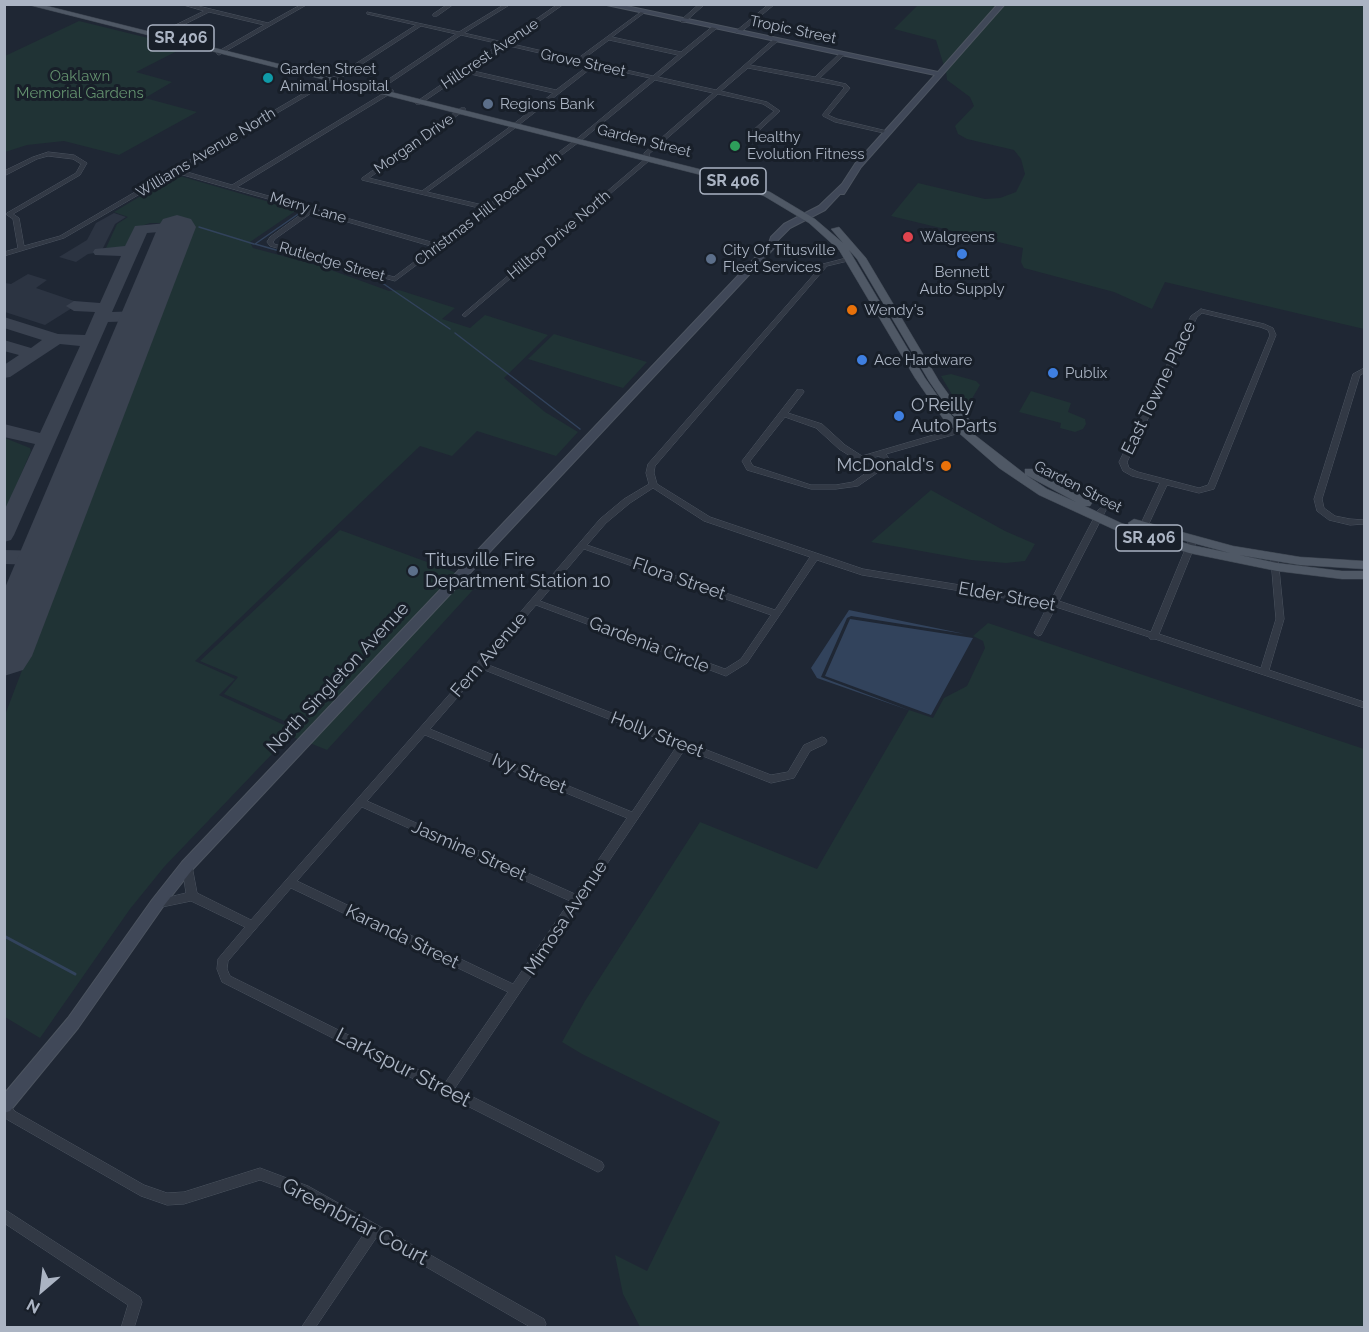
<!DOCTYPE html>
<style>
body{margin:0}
#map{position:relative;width:1369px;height:1332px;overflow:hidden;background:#1f2734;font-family:Raleway,sans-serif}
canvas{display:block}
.frame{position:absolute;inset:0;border:6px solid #abb4c3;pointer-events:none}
.north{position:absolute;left:12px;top:1260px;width:60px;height:60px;-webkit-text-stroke:4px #181f29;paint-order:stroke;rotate:208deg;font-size:16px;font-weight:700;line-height:24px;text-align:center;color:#abb4c3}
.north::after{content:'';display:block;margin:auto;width:21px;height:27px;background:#abb4c3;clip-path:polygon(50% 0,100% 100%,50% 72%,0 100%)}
</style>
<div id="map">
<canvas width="1369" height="1332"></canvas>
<div class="frame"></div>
<div class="north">N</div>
</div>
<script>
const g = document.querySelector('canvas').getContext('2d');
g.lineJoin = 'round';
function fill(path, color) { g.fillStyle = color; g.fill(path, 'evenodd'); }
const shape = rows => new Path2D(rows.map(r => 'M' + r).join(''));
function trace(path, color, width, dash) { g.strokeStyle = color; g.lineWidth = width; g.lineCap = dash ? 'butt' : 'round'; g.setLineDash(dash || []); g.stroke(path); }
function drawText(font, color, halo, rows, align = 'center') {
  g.font = font + ' Raleway,sans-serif'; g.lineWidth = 6; g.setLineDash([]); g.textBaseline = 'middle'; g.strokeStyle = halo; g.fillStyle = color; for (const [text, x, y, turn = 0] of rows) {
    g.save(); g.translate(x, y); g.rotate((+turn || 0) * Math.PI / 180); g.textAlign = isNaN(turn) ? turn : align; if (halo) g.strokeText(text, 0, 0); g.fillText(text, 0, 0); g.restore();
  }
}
const airport = shape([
 [114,213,126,217,115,224,101,252,88,254,76,262,59,257,87,240,96,223],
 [28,274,47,280,36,288,80,303,45,325,5,312,5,283,11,284]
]);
const green = shape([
 [918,5,999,5,944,66,936,40,894,29],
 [1004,5,1364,5,1364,329,1165,282,1152,309,1114,292,1024,268,1021,262,1023,248,891,216,918,183,985,199,1000,198,1016,192,1025,174,1021,159,1014,150,967,139,958,134,955,126,974,106,970,97,947,80,946,71],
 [79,21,185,47,136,72,172,82,145,98,197,112,119,155,64,141,27,145,5,152,5,56],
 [174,176,180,176,297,210,250,242,253,248,320,266,389,291,399,290,455,308,442,319,470,328,485,315,548,335,504,378,545,412,578,432,556,456,477,431,452,456,420,446,195,661,235,679,219,695,295,730,164,867,130,909,40,1038,5,1017,5,715,192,223,150,223,136,228,125,247,106,248,117,224,128,217,114,212],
 [554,334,647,362,623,388,528,359],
 [951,374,976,381,980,385,967,407,957,403,941,376],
 [1031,391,1071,403,1068,412,1085,419,1086,424,1083,429,1075,432,1060,428,1061,423,1019,412],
 [5,438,30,448,31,451,5,512],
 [931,490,1005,531,1035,544,1025,561,1006,563,971,560,871,542],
 [340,530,457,573,300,740,293,737,299,730,298,727,224,694,238,677,200,661],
 [464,575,481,581,327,750,307,742],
 [988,623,1364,749,1364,1327,640,1327,623,1294,615,1255,647,1271,720,1122,582,1054,562,1042,585,1001,700,822,817,869,909,710,933,718,944,698,967,686,985,648,983,641,973,636]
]);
const water = shape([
 [849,610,965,634,851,616,847,618,821,677,911,711,817,678,811,668],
 [850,619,973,638,931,715,825,676]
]);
const streamFar1 = shape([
 [304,210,255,244,375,278,450,329],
 [199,227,254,244],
 [455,333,580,429]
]);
const stream = shape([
 [4,936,75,974]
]);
const taxiway = shape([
 [177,222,185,227,183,230,147,233,112,312,140,311,146,312,148,316,146,320,140,321,108,322,14,535,11,540,4,542,4,511,35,444,4,437,4,424,40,433,80,346,60,344,10,377,4,378,4,365,19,355,4,351,4,340,31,348,42,340,4,328,4,317,58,334,85,335,95,312,74,311,66,306,74,301,100,303,121,256,95,255,93,252,95,249,125,246,135,226,177,222],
 [4,550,44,551,51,553,54,558,51,563,44,565,4,564,4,550]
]);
const runway = shape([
 [177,215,191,219,196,227,32,656,23,670,4,676,4,590,158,227,163,219,177,215]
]);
const street = shape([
 [180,4,190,4,268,23,302,4,308,4,219,55,217,54,217,52,264,25,209,12,159,37,155,37,155,35,204,11,180,4],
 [448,4,454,4,437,16,433,16,433,14,448,4],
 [505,4,511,4,464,33,503,42,558,4,564,4,508,43,577,59,642,11,644,12,644,13,612,37,681,52,713,26,717,26,717,28,658,77,716,90,774,39,779,40,750,65,815,77,840,53,844,53,844,55,820,78,846,84,850,88,828,115,837,119,891,132,888,134,835,122,823,116,823,114,844,88,842,86,748,68,721,91,767,102,780,111,753,136,748,135,774,111,763,104,718,94,649,154,650,160,465,317,462,315,463,314,645,159,644,153,713,93,655,80,583,139,492,208,492,210,489,211,395,281,270,246,267,242,270,237,307,210,176,173,64,238,4,256,4,252,18,248,13,219,7,215,7,213,76,173,81,164,73,159,48,156,37,159,4,176,4,171,33,157,48,152,74,155,87,163,80,175,13,214,19,218,24,246,60,236,326,80,338,75,416,25,367,14,367,12,459,32,505,4],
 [421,26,456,34,371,91,371,93,375,93,461,35,500,44,416,102,416,104,420,104,466,73,553,93,507,129,422,191,369,178,465,110,465,108,461,108,362,178,362,180,483,209,438,244,237,187,393,92,393,90,389,90,232,185,180,170,330,82,342,77,421,26],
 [609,40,678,55,653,76,582,60,609,40],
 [505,45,574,61,576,64,579,62,589,65,556,90,469,70,505,45],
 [594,66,650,78,579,137,487,206,427,192,511,131,594,66],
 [313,212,434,247,394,277,274,244,273,242,275,239,313,212],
 [699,4,705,4,685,22,681,22,681,20,699,4],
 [769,4,775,4,740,33,736,33,736,31,769,4],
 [850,257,852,258,852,260,827,266,655,466,654,473,657,484,710,517,863,569,1051,600,1098,510,1102,507,1105,508,1106,510,1059,601,1151,632,1189,540,1193,537,1196,538,1197,540,1159,634,1261,668,1276,619,1271,560,1275,557,1278,558,1284,619,1269,670,1364,702,1364,708,1155,639,1150,639,1149,637,1056,607,1041,635,1038,636,1034,633,1048,605,862,575,817,560,747,663,726,676,536,605,486,664,771,775,788,772,804,745,822,737,825,738,827,741,825,744,810,751,794,778,771,783,685,749,455,1088,602,1162,604,1166,602,1170,598,1172,594,1170,222,982,217,969,218,959,245,927,191,901,157,908,153,907,152,904,153,901,157,900,186,893,182,866,183,863,187,862,191,863,192,866,197,893,251,920,477,663,600,519,624,499,649,484,646,473,648,464,823,264,850,257],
 [653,488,704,521,810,557,775,610,587,545,606,523,630,503,653,488],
 [584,549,771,615,741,659,725,669,540,601,584,549],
 [482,669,677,746,632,812,430,729,482,669],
 [425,735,627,818,575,894,367,801,425,735],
 [362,807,570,901,513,984,297,881,362,807],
 [291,888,508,992,445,1083,230,976,227,969,228,961,291,888],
 [1201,309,1264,324,1273,328,1276,335,1214,489,1199,493,1167,485,1145,532,1141,535,1138,534,1137,532,1160,483,1132,476,1123,471,1119,462,1191,316,1201,309],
 [1202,313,1260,327,1268,330,1270,335,1208,485,1199,488,1138,472,1129,468,1127,462,1197,317,1202,313],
 [1364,368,1364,373,1360,375,1322,499,1324,508,1335,516,1350,519,1364,520,1364,524,1350,525,1329,520,1317,511,1314,499,1353,374,1364,368],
 [797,390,803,390,804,392,788,413,822,424,845,445,862,456,964,426,970,426,971,428,970,430,886,454,891,462,890,464,858,486,836,489,811,489,747,470,742,461,797,390],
 [785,417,816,428,839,449,858,461,861,461,879,456,883,461,853,482,836,485,811,485,753,466,750,461,785,417],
 [4,1103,8,1104,16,1112,144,1185,167,1193,184,1192,260,1168,308,1186,544,1319,546,1324,544,1328,532,1328,376,1238,315,1328,301,1328,365,1232,301,1195,260,1180,184,1204,167,1205,141,1196,8,1120,4,1117,4,1103],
 [4,1209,140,1297,142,1302,134,1328,121,1328,128,1305,4,1223,4,1209]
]);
const secondary = shape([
 [602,4,617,4,938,72,998,4,1005,4,861,167,844,194,840,194,825,210,790,228,778,240,776,246,192,870,162,908,78,1028,10,1111,4,1113,4,1094,68,1018,152,900,182,862,769,243,771,237,784,224,819,206,842,184,855,164,935,75,602,4]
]);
const primary = shape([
 [25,4,39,4,719,174,770,192,815,219,843,243,831,229,839,227,866,258,939,381,959,409,979,429,971,432,1025,474,1025,469,1033,469,1090,500,1092,503,1090,506,1085,506,1121,523,1191,545,1230,553,1130,526,1128,523,1134,519,1233,546,1300,557,1364,561,1364,569,1300,565,1239,555,1277,563,1342,571,1364,571,1364,579,1342,579,1277,571,1189,553,1113,529,1039,495,999,468,944,420,915,378,839,250,809,223,764,196,713,178,25,4],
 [849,250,857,259,929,381,951,413,961,423,952,416,925,378,849,250],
 [1026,475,1076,502,1047,489,1026,475]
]);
const markers = [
 [268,78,6,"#0f9aa8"],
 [488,104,6,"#5c6f8a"],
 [735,146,6,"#2e9e5b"],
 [908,237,6,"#e0444e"],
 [962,254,6,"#3f7fe0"],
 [711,259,6,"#5c6f8a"],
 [852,310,6,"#e8710a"],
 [862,360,6,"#3f7fe0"],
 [1053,373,6,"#3f7fe0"],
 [899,416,6,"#3f7fe0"],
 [946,466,6,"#e8710a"],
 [413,571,6,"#5c6f8a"]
];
const farStreetnames = [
 ["Tropic Street",793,30,12],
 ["Hillcrest Avenue",490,54,-34],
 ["Grove Street",583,63,12],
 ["Garden Street",644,141,14],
 ["Morgan Drive",414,144,-35],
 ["Williams Avenue North",206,153,-31],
 ["Merry Lane",308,208,16],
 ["Christmas Hill Road North",488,209,-37],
 ["Hilltop Drive North",559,235,-40],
 ["Rutledge Street",332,262,16],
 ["Garden Street",1078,487,27]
];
const farPoinames = [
 ["Garden Street",280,69],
 ["Animal Hospital",280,86],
 ["Regions Bank",500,104],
 ["Healthy",747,137],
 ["Evolution Fitness",747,154],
 ["Walgreens",920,237],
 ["City Of Titusville",723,250],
 ["Fleet Services",723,267],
 ["Bennett",962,272,"center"],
 ["Auto Supply",962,289,"center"],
 ["Wendy's",864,310],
 ["Ace Hardware",874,360],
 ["Publix",1065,373]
];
const farParknames = [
 ["Oaklawn",80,76],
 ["Memorial Gardens",80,93]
];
const shields = [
 [181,38,66],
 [733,181,66],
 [1149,538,66]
];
const shieldNames = [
 ["SR 406",181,38],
 ["SR 406",733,181],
 ["SR 406",1149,538]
];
const streetNames = [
 ["East Towne Place",1159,388,-64],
 ["Flora Street",679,579,19],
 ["Elder Street",1007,597,10],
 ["Gardenia Circle",649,645,21],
 ["Fern Avenue",489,655,-49],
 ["North Singleton Avenue",338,678,-47],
 ["Holly Street",657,735,21],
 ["Ivy Street",529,774,22],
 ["Jasmine Street",469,851,24],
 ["Mimosa Avenue",566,918,-56],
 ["Karanda Street",402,937,26]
];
const poiNames = [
 ["O'Reilly",911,406],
 ["Auto Parts",911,427],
 ["McDonald's",934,466,"right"],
 ["Titusville Fire",425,561],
 ["Department Station 10",425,582]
];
const nearStreetnames = [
 ["Larkspur Street",403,1068,27],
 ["Greenbriar Court",355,1222,28]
];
fill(airport, '#2c3442');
fill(green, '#203335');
fill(water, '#32435c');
trace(streamFar1, '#32435c', 1.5);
trace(stream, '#32435c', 3);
fill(taxiway, '#3a4250');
fill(runway, '#3a4250');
trace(street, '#4c5460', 1);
trace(secondary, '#4c5460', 2);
trace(primary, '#3b434e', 1);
fill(street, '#323945');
fill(secondary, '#404858');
fill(primary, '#4f5865');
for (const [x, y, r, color] of markers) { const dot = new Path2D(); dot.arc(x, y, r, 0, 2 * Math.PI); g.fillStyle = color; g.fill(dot); trace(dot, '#181f29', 2); }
drawText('15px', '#abb4c3', '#181f29', farStreetnames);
drawText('15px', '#abb4c3', '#181f29', farPoinames, 'left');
drawText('15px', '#64926f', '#181f29', farParknames);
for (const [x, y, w] of shields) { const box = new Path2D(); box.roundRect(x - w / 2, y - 13, w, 26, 4.5); g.fillStyle = '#181f29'; g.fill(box); trace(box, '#abb4c3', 1.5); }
drawText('bold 16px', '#abb4c3', null, shieldNames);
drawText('18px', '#abb4c3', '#181f29', streetNames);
drawText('18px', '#abb4c3', '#181f29', poiNames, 'left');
drawText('21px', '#abb4c3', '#181f29', nearStreetnames);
</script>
